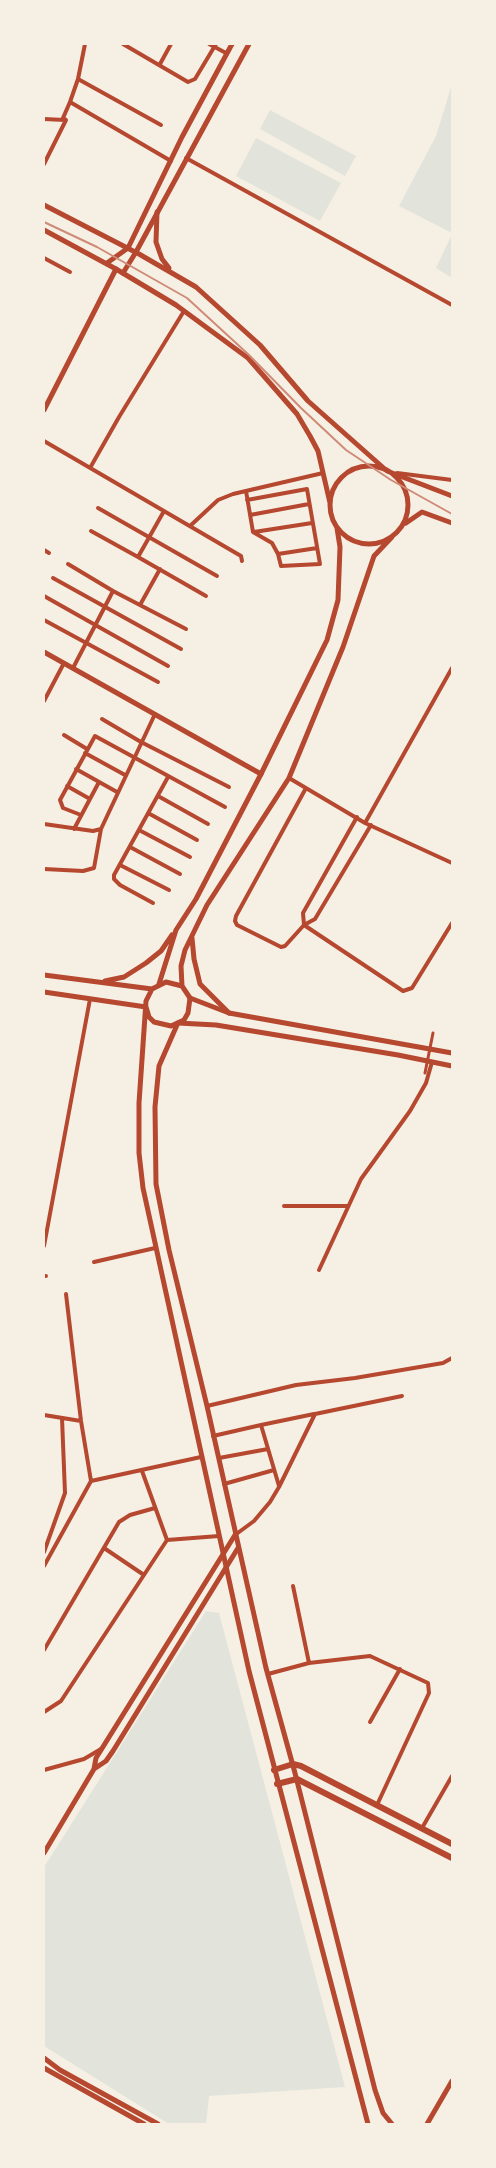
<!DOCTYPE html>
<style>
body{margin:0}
#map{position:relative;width:496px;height:2168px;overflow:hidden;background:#f6efe4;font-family:"Times New Roman",serif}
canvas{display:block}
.frame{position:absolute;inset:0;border:45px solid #f6efe4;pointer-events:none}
</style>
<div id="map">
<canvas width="496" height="2168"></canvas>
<div class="frame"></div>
</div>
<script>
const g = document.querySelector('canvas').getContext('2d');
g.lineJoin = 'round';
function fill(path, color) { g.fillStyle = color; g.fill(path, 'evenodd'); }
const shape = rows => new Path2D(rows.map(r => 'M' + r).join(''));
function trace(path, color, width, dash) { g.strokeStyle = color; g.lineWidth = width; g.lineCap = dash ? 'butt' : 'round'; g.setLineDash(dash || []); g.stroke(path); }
const green = shape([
 [452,84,452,233,399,206,436,136],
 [270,110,356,156,345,176,260,129],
 [256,138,341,183,320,221,236,176],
 [452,234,452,278,436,268],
 [206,1611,219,1613,345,2087,209,2096,206,2124,169,2124,44,2046,44,1867]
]);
const pedestrian = shape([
 [425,1073,433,1033]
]);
const minor = shape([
 [85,44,78,79,70,102,171,161],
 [123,44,188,82,195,79,216,44],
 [209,44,226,53],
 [160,64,171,44],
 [78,79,161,125],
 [44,119,65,120],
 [186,158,452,305],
 [44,164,66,120,63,118,70,102],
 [44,258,70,272],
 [44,441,241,556,242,561],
 [90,468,119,417,184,311],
 [397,473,452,480],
 [246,491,253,532],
 [247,500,307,489,320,564,281,566,278,554,272,543,253,532],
 [98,508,217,576],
 [164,511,138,557,206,596],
 [250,515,309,504],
 [190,526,218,500,233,494,323,473],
 [91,531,138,557],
 [254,532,312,523],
 [44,550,49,553],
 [278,554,317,548],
 [68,564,113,591],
 [53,578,181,649],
 [44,596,168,666],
 [140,605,160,569],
 [44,620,158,682],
 [73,668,113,591,186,629],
 [44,701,64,663],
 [102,719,141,742,229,787],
 [64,735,87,749],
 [85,753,125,775],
 [76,769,117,792],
 [289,778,365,823,452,863],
 [67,786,90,799],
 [306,788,236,916,235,921,237,925,281,947,285,946,304,925,315,919,371,825],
 [158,796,208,824],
 [148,813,197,840],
 [81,815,63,808,60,800,95,736,225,807],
 [365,823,452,668],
 [44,824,93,831,101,829,155,714],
 [74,829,99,782],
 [139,830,190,857],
 [130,847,180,874],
 [120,865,169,890],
 [44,869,83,871,94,868,101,829],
 [153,903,120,885,114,879,114,875,168,777],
 [304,925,403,991,412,988,452,923],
 [304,925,303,913,357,817],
 [284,1206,348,1206],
 [44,1246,90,999],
 [94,1262,155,1248],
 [319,1270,361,1179,410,1111,426,1083,432,1062],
 [44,1276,46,1276],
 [207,1406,296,1385,355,1378,443,1363,452,1358],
 [44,1415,81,1421],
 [261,1425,314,1414],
 [213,1436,261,1425,279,1486],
 [219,1458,268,1449],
 [142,1471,167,1540],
 [91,1481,201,1457],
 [224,1484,274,1470],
 [235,1535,254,1521,270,1502,279,1487,315,1414,402,1396],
 [167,1540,219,1536],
 [104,1548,144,1575],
 [44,1552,65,1493,62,1418],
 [44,1566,91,1481,81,1421,66,1294],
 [293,1586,309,1663],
 [44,1650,119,1522,130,1515,155,1508],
 [268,1674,309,1663,370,1656,428,1683,429,1693,377,1805],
 [44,1712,61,1701,167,1540],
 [370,1722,400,1669],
 [44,1770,84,1759,101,1749],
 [422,1828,452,1776]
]);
const tertiary = shape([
 [107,263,128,248,182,137,232,44],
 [123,273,136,252,249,44],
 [44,410,116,269],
 [44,652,261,774],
 [190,998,229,1013,452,1053],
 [178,1023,216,1025,398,1055,452,1066],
 [94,1769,106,1761,113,1751,238,1548],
 [44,1853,94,1769,96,1758,235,1535],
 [44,2058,60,2070,158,2124],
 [44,2068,144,2124],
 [427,2124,452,2081]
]);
const secondary = shape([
 [44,205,139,254,196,287,260,345,308,401,387,471,452,496],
 [157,212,156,242,162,259,169,268],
 [44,230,116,269,176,305,248,358,297,414,310,436,318,451,330,503],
 '330 505a39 39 0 1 1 78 0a39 39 0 1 1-78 0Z',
 [406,523,422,512,452,523],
 [192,938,194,959,200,984,229,1013],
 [44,975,152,989],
 [105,981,124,977,146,963,161,951,172,935],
 [159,984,176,930,196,899,261,774,327,640,338,600,340,547,337,528],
 [182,986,181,966,185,950,207,905,289,778,343,647,374,556,392,537],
 [44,992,146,1007],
 [146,1007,149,1017,154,1022,171,1026,184,1020,188,1013,190,998,182,986,166,982,152,989,146,1001,139,1103,139,1153,143,1188,249,1671,368,2124],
 [177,1025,159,1066,155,1107,156,1184,169,1250,207,1406,266,1668,295,1773,375,2090,383,2113,392,2124]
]);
const primary = shape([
 [274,1770,293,1764,301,1766,452,1844],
 [277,1784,297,1779,452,1858]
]);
const rail = shape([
 [44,222,97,247,187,298,249,355,301,408,346,450,391,480,452,514]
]);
fill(green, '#e2e4dc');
trace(pedestrian, '#b5482f', 3);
trace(minor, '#b5482f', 4);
trace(tertiary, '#b5482f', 5);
trace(secondary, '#b5482f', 5);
trace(primary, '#b5482f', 6);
trace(rail, '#cf8b77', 2);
</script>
